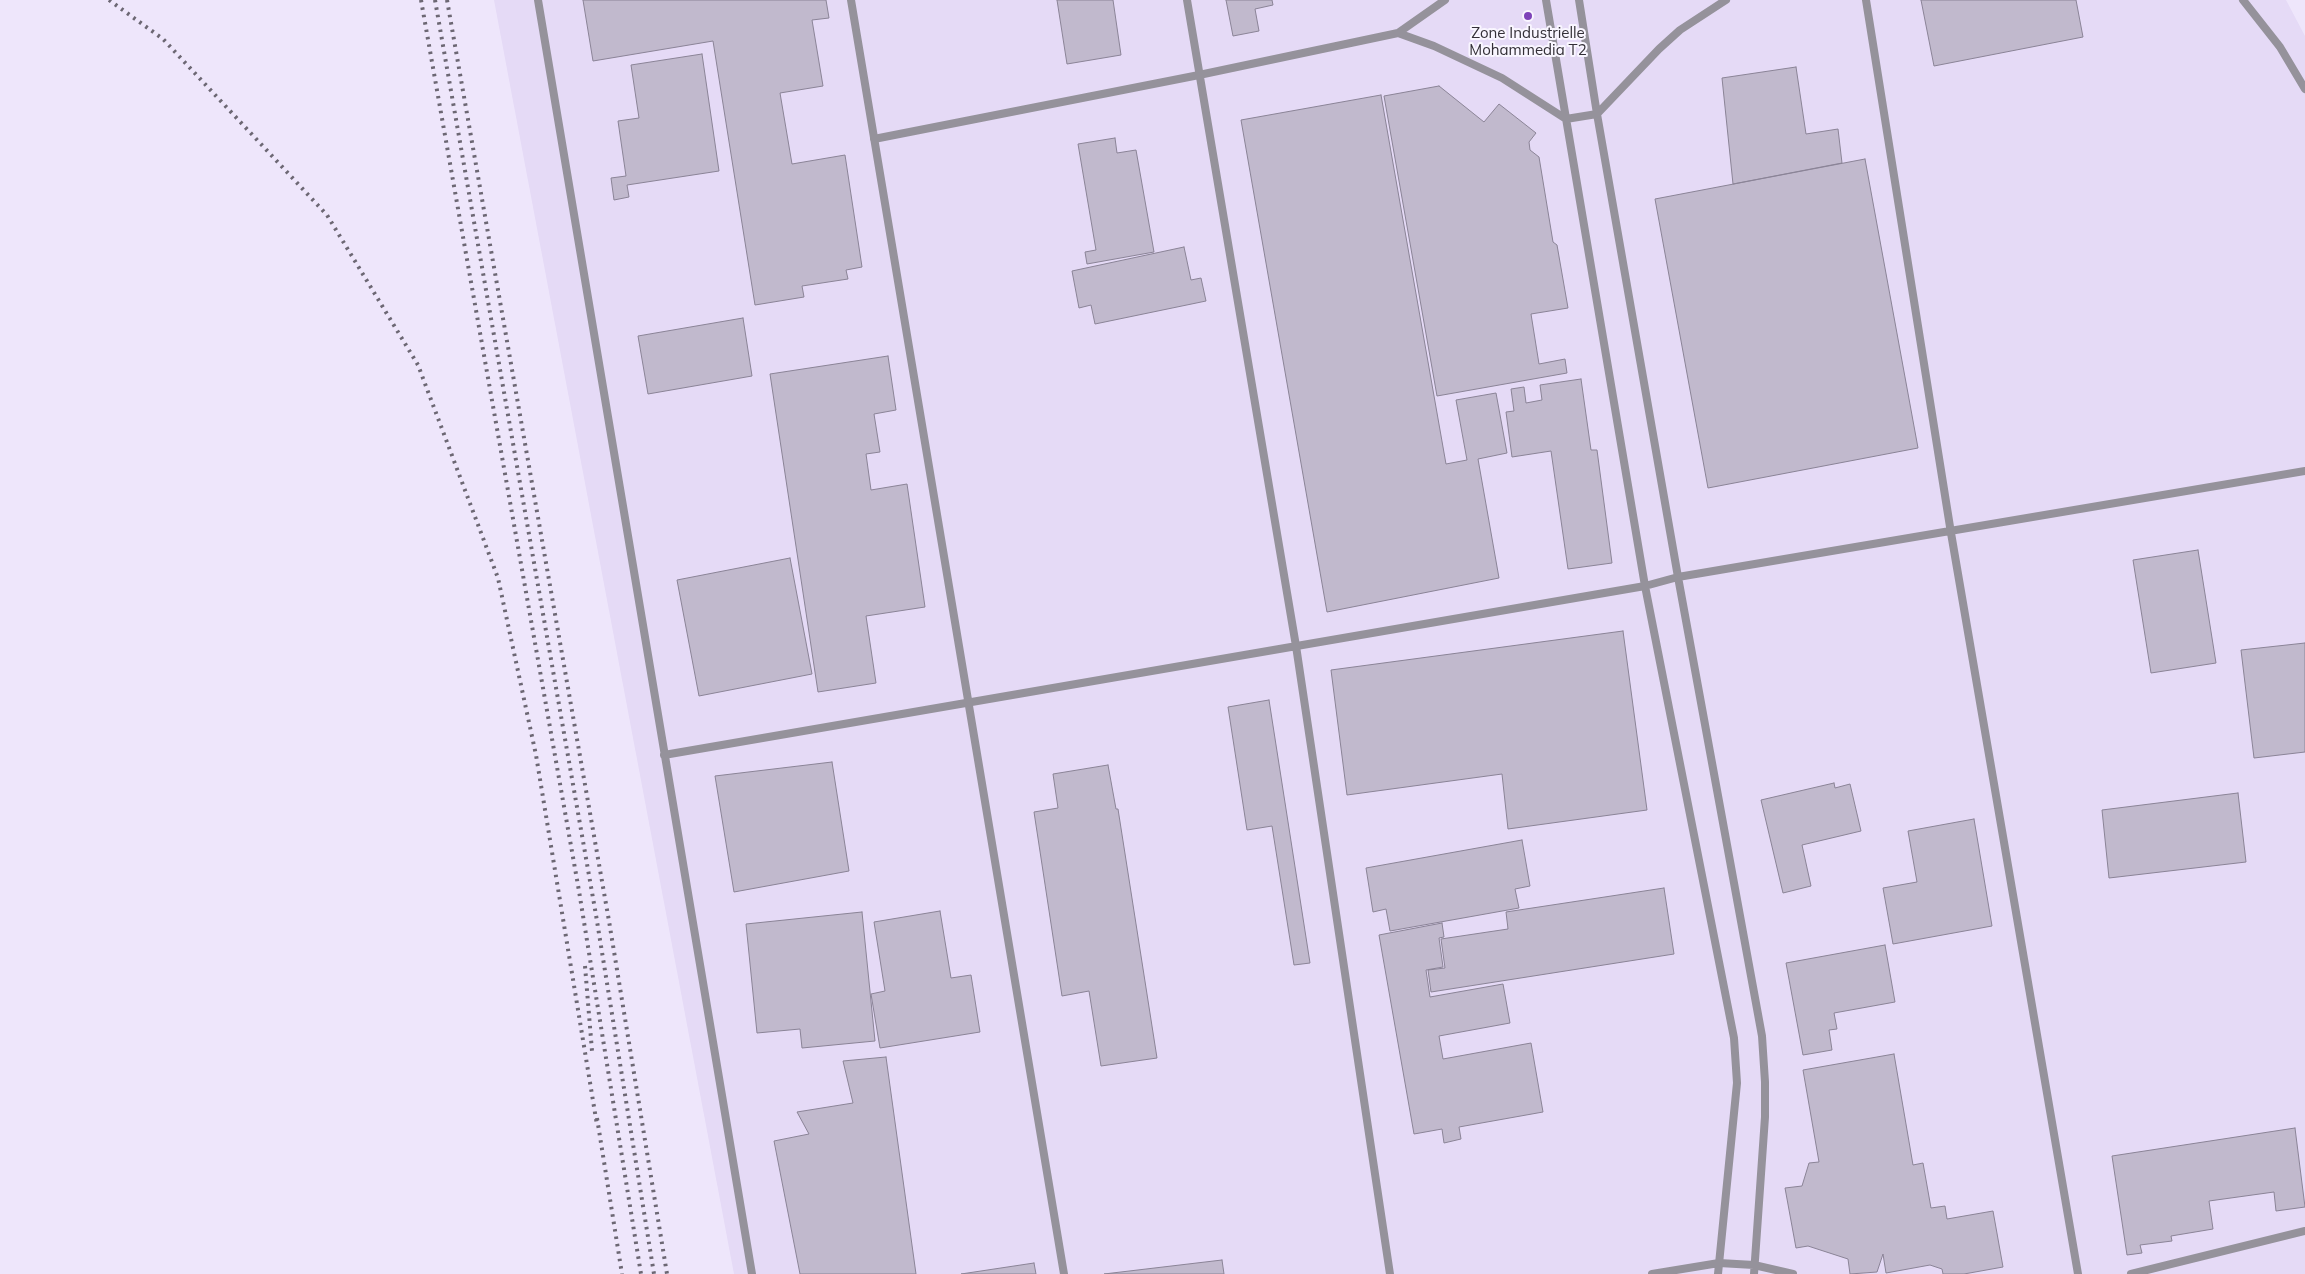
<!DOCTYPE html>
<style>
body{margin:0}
canvas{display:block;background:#eee6fb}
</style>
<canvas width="2305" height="1274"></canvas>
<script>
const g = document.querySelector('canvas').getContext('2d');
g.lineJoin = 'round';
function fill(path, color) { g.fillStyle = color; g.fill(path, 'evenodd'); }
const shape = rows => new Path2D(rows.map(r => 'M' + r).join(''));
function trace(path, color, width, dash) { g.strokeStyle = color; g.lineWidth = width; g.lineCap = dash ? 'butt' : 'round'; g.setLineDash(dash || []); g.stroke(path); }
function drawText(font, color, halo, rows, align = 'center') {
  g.font = font + ' Mulish,sans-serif'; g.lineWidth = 4; g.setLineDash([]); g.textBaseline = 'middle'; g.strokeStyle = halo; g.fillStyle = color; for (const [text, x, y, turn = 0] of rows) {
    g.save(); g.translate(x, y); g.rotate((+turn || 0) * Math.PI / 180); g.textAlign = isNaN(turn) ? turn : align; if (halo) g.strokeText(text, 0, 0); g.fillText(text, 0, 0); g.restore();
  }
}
const built = shape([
 [494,0,2286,0,2305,36,2305,1274,734,1274]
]);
const building = shape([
 [583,0,826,0,829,18,812,20,823,86,780,93,792,164,845,155,862,267,846,270,848,279,802,286,804,297,755,305,713,41,593,61,583,0],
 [1057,0,1113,0,1121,55,1067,64,1057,0],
 [1226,0,1272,0,1273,5,1255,9,1259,31,1233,36,1226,0],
 [1921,0,2076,0,2083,37,1934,66,1921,0],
 [702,54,719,171,627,185,629,197,614,200,611,178,626,176,618,121,639,118,631,65,702,54],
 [1796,67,1806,134,1838,129,1842,163,1733,184,1722,78,1796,67],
 [1439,86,1484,122,1499,104,1536,133,1529,142,1530,150,1539,157,1553,242,1557,245,1568,308,1531,314,1539,364,1565,359,1567,373,1437,396,1384,96,1439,86],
 [1381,95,1446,464,1467,460,1456,400,1496,393,1507,453,1478,459,1499,578,1327,612,1241,120,1381,95],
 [1115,138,1117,153,1136,150,1154,252,1087,264,1085,252,1096,250,1078,144,1115,138],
 [1865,159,1918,448,1708,488,1655,199,1865,159],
 [1184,247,1191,280,1201,278,1206,301,1095,324,1091,305,1079,308,1072,271,1184,247],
 [743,318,752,376,648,394,638,336,743,318],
 [888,356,896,410,874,414,880,452,866,454,871,490,907,484,925,607,866,616,876,683,818,692,770,374,888,356],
 [1581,379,1591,450,1597,450,1612,563,1568,569,1551,451,1512,457,1506,412,1514,411,1511,389,1524,387,1526,403,1542,400,1540,385,1581,379],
 [2198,550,2216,663,2151,673,2133,560,2198,550],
 [790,558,812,674,699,696,677,580,790,558],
 [1623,631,1647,810,1508,829,1502,774,1347,795,1331,670,1623,631],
 [2305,643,2305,752,2254,758,2241,650,2305,643],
 [1269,700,1310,963,1294,965,1272,826,1247,830,1228,707,1269,700],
 [832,762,849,871,734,892,715,776,832,762],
 [1108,765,1116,809,1118,809,1157,1058,1101,1066,1089,991,1062,996,1034,812,1058,808,1053,774,1108,765],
 [1834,783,1835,788,1850,784,1861,831,1802,845,1811,886,1783,893,1761,800,1834,783],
 [2238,793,2246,862,2109,878,2102,810,2238,793],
 [1974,819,1992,926,1893,944,1883,888,1917,882,1908,831,1974,819],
 [1522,840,1530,886,1515,889,1519,908,1390,931,1386,909,1373,912,1366,868,1522,840],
 [1664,888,1674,954,1431,992,1428,970,1445,968,1441,939,1508,929,1506,912,1664,888],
 [940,911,951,978,971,975,980,1032,880,1048,871,994,885,991,874,922,940,911],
 [862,912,875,1041,802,1048,800,1029,757,1033,746,924,862,912],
 [1442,923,1444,937,1439,938,1443,967,1426,970,1430,997,1503,984,1510,1023,1439,1036,1443,1059,1531,1043,1543,1112,1459,1127,1461,1139,1444,1143,1442,1129,1414,1134,1379,935,1442,923],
 [1885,945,1895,1002,1834,1013,1837,1029,1829,1030,1832,1050,1803,1055,1786,963,1885,945],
 [1894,1054,1913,1165,1923,1163,1931,1208,1945,1206,1947,1219,1993,1211,2003,1267,1964,1274,1943,1274,1942,1269,1930,1265,1886,1273,1883,1254,1877,1272,1850,1274,1848,1259,1808,1246,1796,1248,1785,1188,1802,1186,1809,1163,1819,1162,1803,1070,1894,1054],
 [886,1057,916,1274,800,1274,774,1141,809,1134,797,1112,853,1103,843,1061,886,1057],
 [2295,1128,2305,1207,2276,1211,2274,1192,2209,1201,2213,1229,2171,1236,2172,1241,2140,1245,2142,1253,2127,1255,2112,1156,2295,1128],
 [1222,1260,1224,1274,1104,1274,1222,1260],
 [1034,1263,1036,1274,961,1274,1034,1263]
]);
const lane = shape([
 [538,0,752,1274],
 [851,0,1064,1274],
 [1187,0,1296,646,1390,1274],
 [1546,0,1645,586,1734,1038,1737,1083,1718,1274],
 [1579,0,1597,114,1678,577,1762,1036,1765,1082,1765,1117,1754,1274],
 [1866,0,1951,533,2078,1274],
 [2243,0,2280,47,2305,89],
 [1398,33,1434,46,1502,78,1566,119,1597,114,1659,49,1680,30,1726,0],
 [874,139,1199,75,1398,33,1445,0],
 [664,755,1645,586,1678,577,2305,471],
 [1652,1274,1719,1263,1754,1265,1793,1274],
 [2131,1274,2305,1231]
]);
const rail = shape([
 [109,0,163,39,327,215,418,365,498,578,536,755,597,1125],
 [421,0,579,891,641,1274],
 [435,0,596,915,654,1274],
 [447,0,609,921,667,1274],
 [585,966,592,1051],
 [597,1118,622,1274]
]);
const markers = [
 [1528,16,5,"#7e43b9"]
];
const poiNames = [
 ["Zone Industrielle",1528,33],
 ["Mohammedia T2",1528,50]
];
fill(built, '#e5daf6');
fill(building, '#c1b9cd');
trace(building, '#8b8497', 1);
trace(lane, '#95929b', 8);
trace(rail, '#6c6773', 4, [2.5, 5]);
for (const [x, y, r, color] of markers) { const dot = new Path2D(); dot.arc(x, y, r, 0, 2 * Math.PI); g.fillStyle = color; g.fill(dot); trace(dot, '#f9f6ff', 2); }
drawText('15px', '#332f37', '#f9f6ff', poiNames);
</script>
